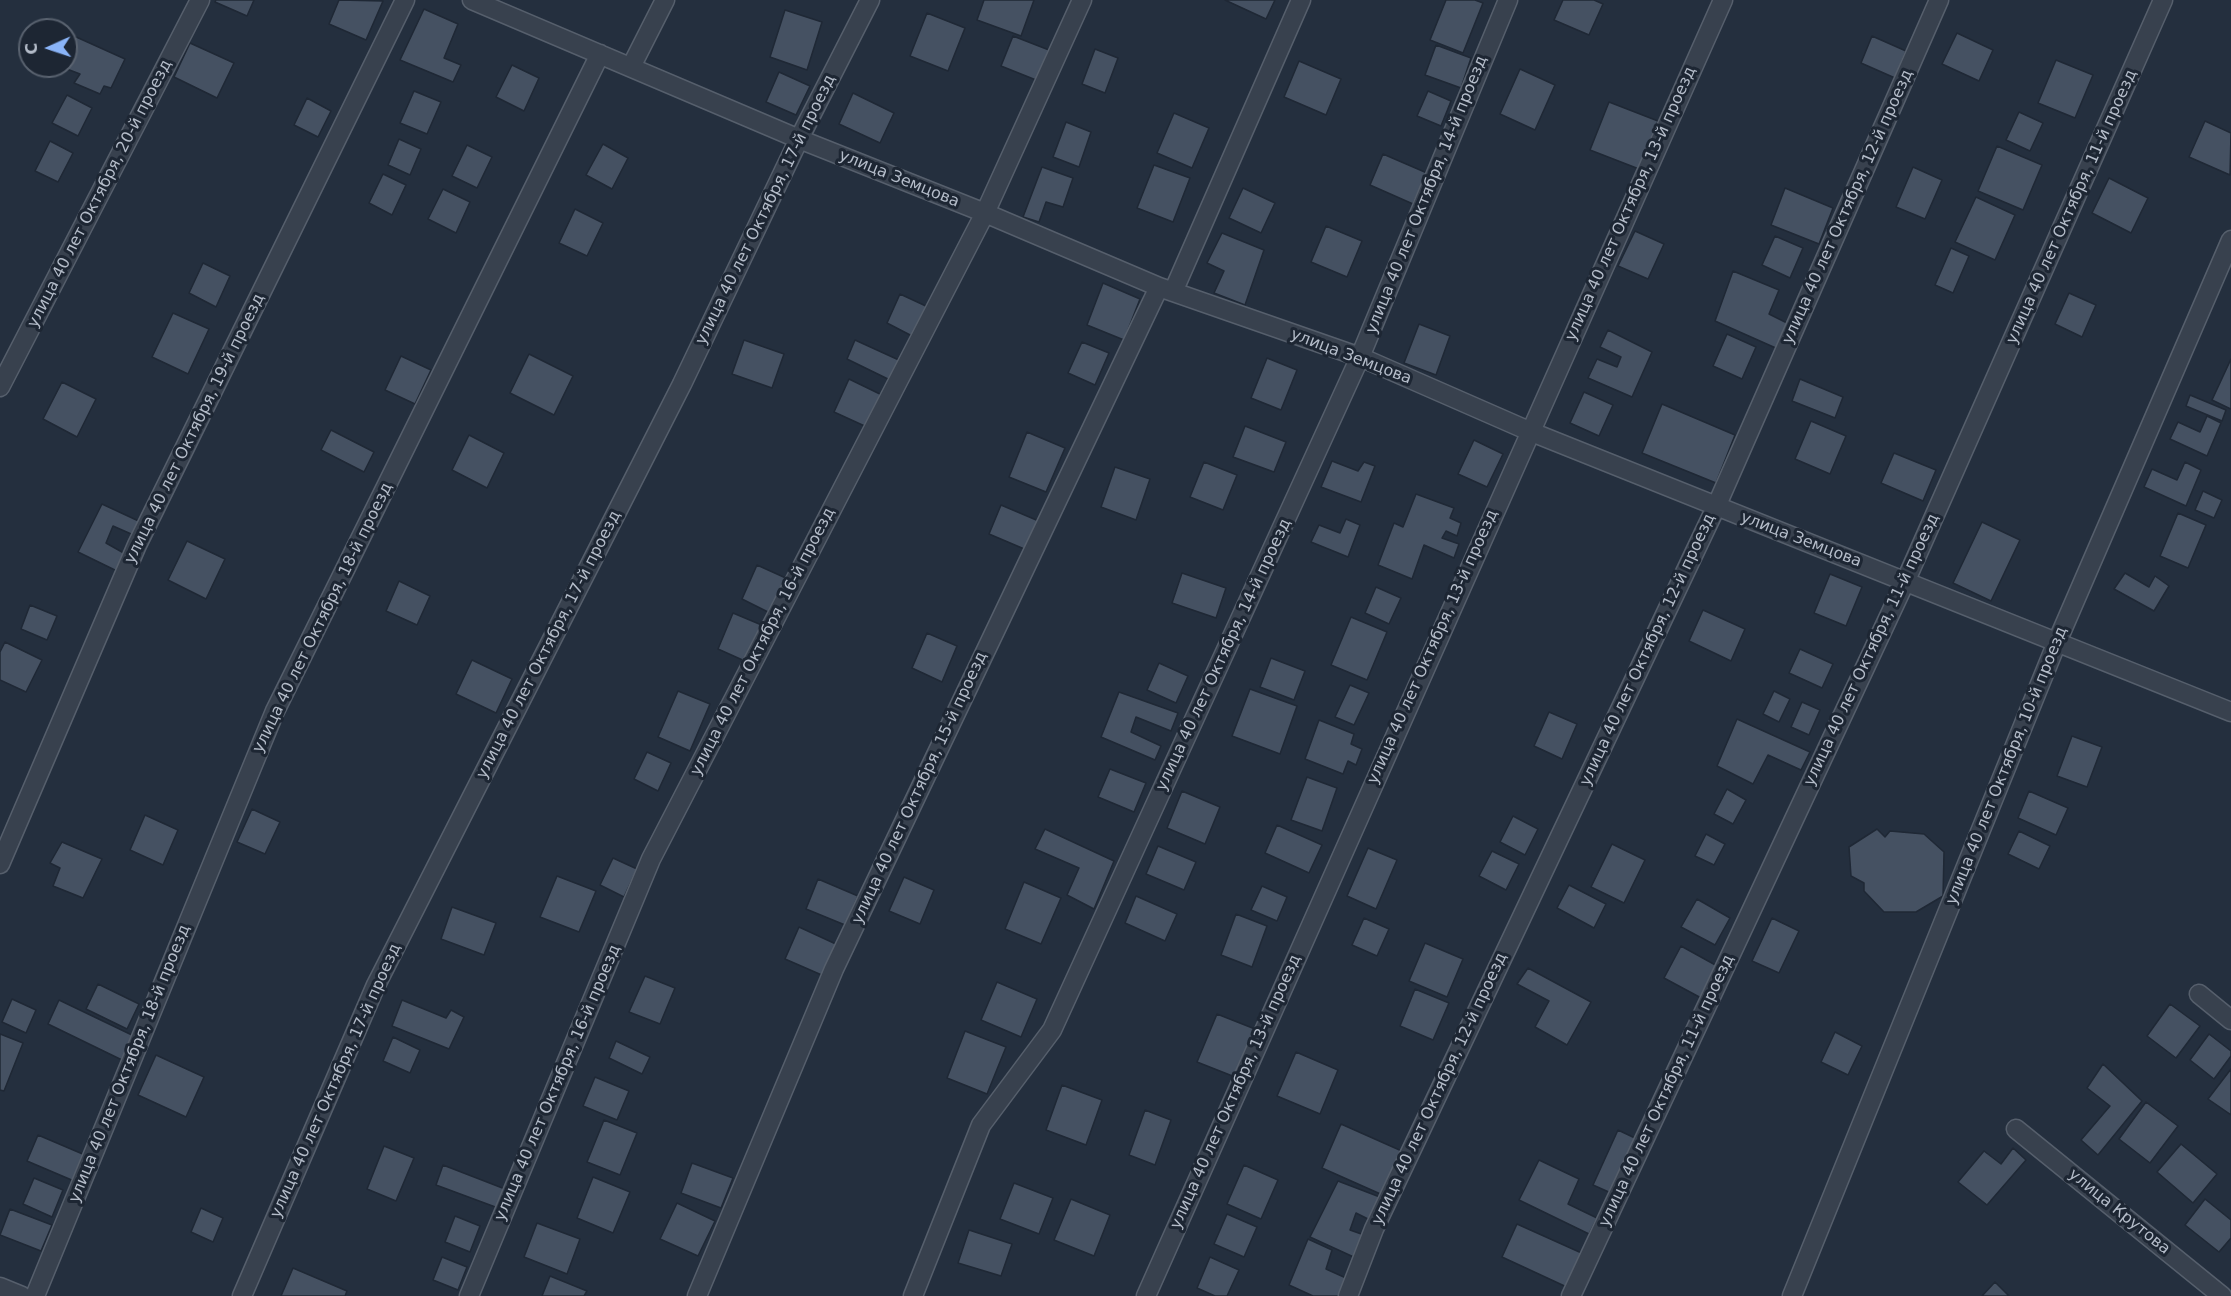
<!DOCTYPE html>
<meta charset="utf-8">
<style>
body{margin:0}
#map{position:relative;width:2231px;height:1296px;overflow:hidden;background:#242f3e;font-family:"DejaVu Sans",sans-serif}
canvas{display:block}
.north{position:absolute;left:18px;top:18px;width:60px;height:60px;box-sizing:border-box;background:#1d2633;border:2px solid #59626f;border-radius:50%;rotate:267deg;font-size:16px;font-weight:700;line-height:24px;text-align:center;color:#b4bcc9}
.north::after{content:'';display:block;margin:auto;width:21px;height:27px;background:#8ab4f8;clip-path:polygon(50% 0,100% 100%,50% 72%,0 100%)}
</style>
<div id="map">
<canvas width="2231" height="1296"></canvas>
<div class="north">С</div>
</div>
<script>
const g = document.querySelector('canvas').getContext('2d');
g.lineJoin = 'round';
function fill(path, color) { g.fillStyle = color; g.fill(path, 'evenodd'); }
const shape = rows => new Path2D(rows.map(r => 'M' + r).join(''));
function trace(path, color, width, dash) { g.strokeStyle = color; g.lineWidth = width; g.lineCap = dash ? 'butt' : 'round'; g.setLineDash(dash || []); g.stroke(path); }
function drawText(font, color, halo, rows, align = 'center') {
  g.font = font + ' "DejaVu Sans",sans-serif'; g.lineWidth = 6; g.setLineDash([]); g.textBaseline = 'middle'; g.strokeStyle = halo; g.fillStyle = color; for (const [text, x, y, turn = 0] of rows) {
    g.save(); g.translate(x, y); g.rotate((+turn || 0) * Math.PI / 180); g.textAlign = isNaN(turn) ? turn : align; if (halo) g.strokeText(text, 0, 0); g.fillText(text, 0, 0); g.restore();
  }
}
const building = shape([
 [216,0,254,0,247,16,215,2,216,0],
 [339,0,383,1,366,40,329,24,339,0],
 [984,0,1034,0,1021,36,977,20,984,0],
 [1225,0,1275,0,1266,19,1225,0],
 [1446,0,1475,0,1483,3,1463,53,1430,40,1446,0],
 [1563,0,1594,0,1603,4,1589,35,1554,20,1563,0],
 [424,9,458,24,444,58,461,65,453,82,400,60,424,9],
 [785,10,822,22,807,70,770,57,785,10],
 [927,13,965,28,948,71,910,56,927,13],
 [1957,33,1993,50,1979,81,1942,64,1957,33],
 [74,36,125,59,111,88,104,86,100,94,74,83,80,74,59,66,66,66,66,51,74,36],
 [1013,36,1049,50,1036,80,1001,66,1013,36],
 [1872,36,1906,51,1895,78,1861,63,1872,36],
 [190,43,234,63,217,98,174,77,190,43],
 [1436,45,1471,58,1461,88,1425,75,1436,45],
 [1095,49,1118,58,1105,93,1082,84,1095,49],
 [2056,60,2093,75,2075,118,2038,103,2056,60],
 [1299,61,1341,79,1326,115,1284,97,1299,61],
 [512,65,539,78,524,111,496,97,512,65],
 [1520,69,1555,85,1535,130,1500,114,1520,69],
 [779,72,810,86,796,115,766,102,779,72],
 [414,91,441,102,427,134,400,123,414,91],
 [1428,91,1451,101,1441,126,1417,116,1428,91],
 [853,93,894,113,880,143,839,124,853,93],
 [67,95,92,108,78,136,52,123,67,95],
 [307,98,331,111,318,137,294,125,307,98],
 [1609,102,1658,121,1639,169,1590,150,1609,102],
 [2019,112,2043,123,2030,151,2006,140,2019,112],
 [1174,113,1209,128,1192,168,1157,153,1174,113],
 [2205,121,2231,133,2230,175,2189,157,2205,121],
 [1066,122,1091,132,1079,167,1053,157,1066,122],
 [399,139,421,149,410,175,388,165,399,139],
 [50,141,73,153,58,182,35,171,50,141],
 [603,144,628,158,612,189,586,175,603,144],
 [467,145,492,157,477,188,452,176,467,145],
 [1997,146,2042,165,2023,210,1978,191,1997,146],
 [1383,154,1427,173,1413,204,1370,185,1383,154],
 [1154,165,1190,178,1173,222,1137,208,1154,165],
 [1042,167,1073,178,1063,207,1046,202,1039,222,1023,217,1042,167],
 [1913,167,1942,180,1925,219,1896,207,1913,167],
 [383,174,406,185,392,215,369,203,383,174],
 [2109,178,2148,198,2131,233,2092,213,2109,178],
 [1243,188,1275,203,1261,233,1229,218,1243,188],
 [1785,188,1833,208,1819,244,1771,225,1785,188],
 [443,189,470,202,456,233,428,219,443,189],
 [1976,197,2015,215,1995,260,1955,242,1976,197],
 [575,209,603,223,587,256,559,243,575,209],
 [1326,226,1362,241,1347,277,1311,262,1326,226],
 [1635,231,1664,244,1648,279,1618,266,1635,231],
 [1222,233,1264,250,1245,305,1214,293,1224,271,1207,263,1222,233],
 [1775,236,1803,248,1790,278,1762,265,1775,236],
 [1951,248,1969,256,1953,293,1935,285,1951,248],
 [203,263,230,276,216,307,189,293,203,263],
 [1733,271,1779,290,1769,314,1789,324,1778,349,1715,321,1733,271],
 [1103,283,1140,299,1124,340,1087,325,1103,283],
 [2069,293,2096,305,2082,337,2055,324,2069,293],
 [900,294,928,307,914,337,887,323,900,294],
 [173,313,209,329,188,374,152,357,173,313],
 [1419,324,1450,336,1436,375,1404,363,1419,324],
 [1608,330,1652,352,1632,397,1588,378,1597,359,1617,367,1621,357,1600,347,1608,330],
 [1727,334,1756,347,1742,379,1713,366,1727,334],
 [744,340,784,354,772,388,732,374,744,340],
 [855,340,901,361,892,381,847,359,855,340],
 [1082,342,1109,353,1095,385,1068,373,1082,342],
 [529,354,573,376,554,415,510,393,529,354],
 [401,356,431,370,415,404,385,390,401,356],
 [1267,358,1297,370,1281,410,1251,398,1267,358],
 [2231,359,2231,409,2212,400,2231,359],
 [849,379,884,396,869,428,834,412,849,379],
 [1800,379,1843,397,1835,418,1792,401,1800,379],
 [62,382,96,399,77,437,43,419,62,382],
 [1584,392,1613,405,1599,436,1570,423,1584,392],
 [2190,395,2226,410,2222,421,2186,406,2190,395],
 [1662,404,1735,435,1716,483,1642,453,1662,404],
 [2207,416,2221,423,2207,456,2170,439,2178,422,2200,432,2207,416],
 [1811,421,1846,436,1830,474,1795,459,1811,421],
 [1245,426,1286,442,1274,472,1233,457,1245,426],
 [331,430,374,452,364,472,321,450,331,430],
 [1027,432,1065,448,1046,492,1009,477,1027,432],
 [469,435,504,453,487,488,452,470,469,435],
 [1474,440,1503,454,1487,487,1458,474,1474,440],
 [1894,453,1936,470,1923,501,1881,483,1894,453],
 [1332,461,1358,471,1364,462,1375,466,1361,502,1321,487,1332,461],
 [1204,462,1237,475,1223,510,1190,497,1204,462],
 [2185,462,2201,470,2186,506,2144,487,2152,469,2177,480,2185,462],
 [1115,467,1150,479,1136,520,1101,507,1115,467],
 [2203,491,2222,500,2214,518,2195,510,2203,491],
 [1416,494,1454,508,1450,518,1461,523,1457,536,1446,531,1442,538,1459,544,1454,558,1424,545,1412,579,1378,565,1394,523,1403,527,1416,494],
 [102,504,145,524,138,537,113,526,106,543,129,556,121,573,78,552,102,504],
 [1001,505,1041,522,1029,551,989,534,1001,505],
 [2178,513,2206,525,2188,568,2160,556,2178,513],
 [1346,519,1360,525,1348,557,1311,542,1319,525,1340,533,1346,519],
 [1982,522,2020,540,1991,601,1953,583,1982,522],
 [187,541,225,559,206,599,168,580,187,541],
 [757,565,788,579,772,614,742,599,757,565],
 [1182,573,1226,588,1216,618,1172,603,1182,573],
 [2125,573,2149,587,2155,576,2169,586,2154,611,2114,589,2125,573],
 [1830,574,1862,587,1846,626,1814,613,1830,574],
 [399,581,430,596,417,625,386,611,399,581],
 [1376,587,1401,598,1389,624,1365,613,1376,587],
 [30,605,57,616,47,640,21,629,30,605],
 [1703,610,1745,629,1731,661,1689,641,1703,610],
 [733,613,764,626,747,662,718,649,733,613],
 [1351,617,1387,632,1367,680,1331,665,1351,617],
 [927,633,957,646,942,682,912,668,927,633],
 [5,642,42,660,26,692,0,680,0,652,5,642],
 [1800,649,1833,664,1822,688,1789,673,1800,649],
 [1271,658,1305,671,1294,700,1260,687,1271,658],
 [472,660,512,679,496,713,456,694,472,660],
 [1159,663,1188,676,1176,703,1147,690,1159,663],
 [1350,685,1369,693,1354,725,1335,717,1350,685],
 [1250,689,1297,706,1280,754,1232,736,1250,689],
 [678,691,710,704,690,751,658,737,678,691],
 [1774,691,1790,699,1779,722,1763,714,1774,691],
 [1119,692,1178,713,1171,731,1136,717,1131,732,1161,746,1155,760,1101,737,1119,692],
 [1802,702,1820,710,1809,735,1791,727,1802,702],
 [1549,712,1577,724,1562,759,1534,746,1549,712],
 [1737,719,1810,752,1801,770,1768,755,1753,784,1717,766,1737,719],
 [1319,720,1354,734,1351,744,1362,749,1356,765,1348,761,1343,774,1305,759,1319,720],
 [2072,736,2102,747,2087,787,2057,776,2072,736],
 [647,752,671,763,658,791,634,779,647,752],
 [1110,769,1146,783,1134,812,1098,797,1110,769],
 [1307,777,1337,788,1322,831,1291,820,1307,777],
 [1727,789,1746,800,1733,824,1714,814,1727,789],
 [1182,791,1220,807,1205,844,1167,828,1182,791],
 [2029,791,2068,808,2056,835,2018,818,2029,791],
 [252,809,280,822,265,854,237,842,252,809],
 [145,815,178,830,163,865,130,850,145,815],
 [1513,816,1538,829,1525,855,1500,842,1513,816],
 [1277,825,1322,845,1309,873,1265,853,1277,825],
 [1045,829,1114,861,1094,909,1067,895,1079,868,1035,849,1045,829],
 [1877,829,1885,837,1890,831,1924,834,1944,852,1943,896,1916,912,1884,912,1864,891,1864,883,1851,876,1849,847,1877,829],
 [2019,831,2050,846,2039,869,2008,854,2019,831],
 [1706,834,1725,844,1714,865,1695,856,1706,834],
 [62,842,102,859,83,898,53,886,60,868,50,863,62,842],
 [1612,844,1645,860,1624,903,1591,887,1612,844],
 [1158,846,1196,862,1184,890,1146,874,1158,846],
 [1368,848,1397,860,1376,909,1347,896,1368,848],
 [1492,851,1519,864,1506,890,1479,876,1492,851],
 [613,858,637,869,624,897,600,885,613,858],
 [557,876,596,891,579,932,540,917,557,876],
 [904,877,934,890,920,924,889,911,904,877],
 [818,879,858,896,845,925,806,909,818,879],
 [1024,882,1061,898,1041,944,1005,929,1024,882],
 [1569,885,1606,904,1594,928,1557,908,1569,885],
 [1262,886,1287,897,1277,921,1251,910,1262,886],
 [1136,896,1177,914,1165,941,1125,923,1136,896],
 [1697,899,1730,918,1715,945,1681,927,1697,899],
 [452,907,496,923,484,955,441,939,452,907],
 [1236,914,1267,926,1252,967,1221,955,1236,914],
 [1364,918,1389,929,1377,956,1352,945,1364,918],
 [1772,918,1799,931,1779,973,1752,961,1772,918],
 [799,927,838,945,824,976,785,959,799,927],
 [1425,943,1463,959,1447,997,1409,981,1425,943],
 [1681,946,1719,967,1703,999,1664,978,1681,946],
 [1528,968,1591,1002,1567,1045,1535,1027,1549,1001,1517,984,1528,968],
 [645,976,675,988,660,1024,629,1012,645,976],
 [997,982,1037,999,1021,1037,981,1020,997,982],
 [98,984,139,1004,127,1029,86,1009,98,984],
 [1415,989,1449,1003,1433,1040,1400,1026,1415,989],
 [12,999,36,1010,26,1033,2,1022,12,999],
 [59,1000,134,1036,122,1060,48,1024,59,1000],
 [402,1000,446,1018,451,1010,464,1017,449,1049,392,1026,402,1000],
 [2170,1004,2200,1026,2176,1058,2147,1036,2170,1004],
 [1217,1014,1255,1029,1235,1077,1197,1062,1217,1014],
 [965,1031,1006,1047,987,1094,947,1078,965,1031],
 [1835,1032,1862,1046,1848,1075,1821,1062,1835,1032],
 [0,1034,23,1043,4,1091,0,1090,0,1034],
 [2209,1034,2231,1051,2231,1056,2214,1079,2190,1060,2209,1034],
 [393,1037,420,1050,410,1073,383,1061,393,1037],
 [616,1041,650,1057,642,1074,609,1058,616,1041],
 [1296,1052,1338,1070,1320,1114,1277,1096,1296,1052],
 [156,1055,204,1077,186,1117,138,1095,156,1055],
 [2103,1064,2142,1101,2098,1155,2081,1140,2110,1106,2087,1088,2103,1064],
 [2231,1069,2231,1115,2208,1099,2231,1069],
 [595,1077,629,1091,617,1120,583,1106,595,1077],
 [1062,1085,1102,1100,1086,1145,1046,1130,1062,1085],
 [2146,1102,2178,1126,2150,1163,2119,1139,2146,1102],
 [1145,1110,1171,1120,1155,1165,1129,1155,1145,1110],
 [604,1120,637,1133,620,1175,587,1162,604,1120],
 [1341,1124,1404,1152,1385,1196,1322,1168,1341,1124],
 [1618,1130,1637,1139,1611,1193,1593,1185,1618,1130],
 [38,1135,85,1155,74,1181,27,1161,38,1135],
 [2181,1144,2217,1174,2193,1203,2157,1172,2181,1144],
 [384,1146,414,1158,396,1201,367,1189,384,1146],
 [2013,1148,2026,1160,1987,1205,1958,1182,1984,1151,2001,1164,2013,1148],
 [1539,1160,1579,1179,1568,1204,1597,1218,1589,1234,1519,1200,1539,1160],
 [692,1163,733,1178,721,1208,681,1193,692,1163],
 [443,1165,505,1189,498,1208,436,1185,443,1165],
 [1244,1165,1278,1180,1261,1219,1227,1204,1244,1165],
 [593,1177,630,1192,613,1233,577,1218,593,1177],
 [34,1178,63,1190,52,1217,23,1204,34,1178],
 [1338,1181,1385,1199,1374,1222,1356,1213,1350,1230,1367,1236,1358,1259,1310,1237,1338,1181],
 [1014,1183,1053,1198,1039,1234,1000,1219,1014,1183],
 [1071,1199,1110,1215,1094,1256,1054,1240,1071,1199],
 [2205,1199,2231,1220,2231,1238,2219,1252,2185,1225,2205,1199],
 [677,1203,715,1221,698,1256,660,1239,677,1203],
 [201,1208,223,1218,213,1242,191,1232,201,1208],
 [10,1209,52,1225,41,1251,0,1235,10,1209],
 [1227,1214,1257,1227,1244,1257,1214,1244,1227,1214],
 [455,1216,480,1226,470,1252,445,1242,455,1216],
 [537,1223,580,1239,567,1274,524,1257,537,1223],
 [1517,1224,1586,1255,1571,1289,1502,1257,1517,1224],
 [969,1230,1012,1244,1001,1276,958,1263,969,1230],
 [1308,1239,1332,1250,1326,1269,1346,1278,1339,1296,1313,1296,1289,1285,1308,1239],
 [442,1257,467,1267,458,1290,433,1280,442,1257],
 [1210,1257,1239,1270,1227,1296,1215,1296,1197,1288,1210,1257],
 [293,1268,347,1291,345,1296,281,1296,293,1268],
 [550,1276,587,1291,584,1296,542,1296,550,1276],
 [1995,1282,2009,1296,1982,1296,1995,1282]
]);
const street = shape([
 [472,0,799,139,985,213,1159,287,1360,357,1529,431,2231,712],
 [631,67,665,0],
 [1173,292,1301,0],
 [0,387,200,0],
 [0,864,137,545,405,0],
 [2199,994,2231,1020],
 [2016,1129,2222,1296],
 [0,1287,22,1296],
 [35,1296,275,711,600,54],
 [242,1296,376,985,682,384,799,139,870,0],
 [469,1296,651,859,985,213,1082,0],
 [697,1296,834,969,1159,287],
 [913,1296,981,1125,1052,1030,1360,357,1508,0],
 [1146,1296,1723,0],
 [1348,1296,1374,1229,1716,507,1939,0],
 [1571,1296,1906,580,2163,0],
 [1792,1296,2057,642,2231,240]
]);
const streetNames = [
 ["улица Земцова",899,179,22],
 ["улица 40 лет Октября, 20-й проезд",100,194,-63],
 ["улица 40 лет Октября, 14-й проезд",1427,195,-68],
 ["улица 40 лет Октября, 13-й проезд",1631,204,-66],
 ["улица 40 лет Октября, 12-й проезд",1848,207,-66],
 ["улица 40 лет Октября, 11-й проезд",2072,207,-66],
 ["улица 40 лет Октября, 17-й проезд",766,210,-64],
 ["улица Земцова",1351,357,21],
 ["улица 40 лет Октября, 19-й проезд",195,429,-64],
 ["улица Земцова",1801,540,21],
 ["улица 40 лет Октября, 18-й проезд",323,618,-64],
 ["улица 40 лет Октября, 16-й проезд",763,642,-63],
 ["улица 40 лет Октября, 17-й проезд",549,645,-63],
 ["улица 40 лет Октября, 13-й проезд",1433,647,-66],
 ["улица 40 лет Октября, 12-й проезд",1648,650,-65],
 ["улица 40 лет Октября, 11-й проезд",1872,650,-65],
 ["улица 40 лет Октября, 14-й проезд",1224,655,-65],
 ["улица 40 лет Октября, 10-й проезд",2007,766,-68],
 ["улица 40 лет Октября, 15-й проезд",920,788,-65],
 ["улица 40 лет Октября, 18-й проезд",130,1064,-68],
 ["улица 40 лет Октября, 17-й проезд",336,1081,-66],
 ["улица 40 лет Октября, 16-й проезд",558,1083,-67],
 ["улица 40 лет Октября, 12-й проезд",1440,1089,-65],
 ["улица 40 лет Октября, 11-й проезд",1667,1091,-65],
 ["улица 40 лет Октября, 13-й проезд",1236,1092,-66],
 ["улица Крутова",2119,1212,39]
];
fill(building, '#455162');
trace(building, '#1f2835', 1.5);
trace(street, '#565f6c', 21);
trace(street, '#38414e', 18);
drawText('16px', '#b4bcc9', '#1d2633', streetNames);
</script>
